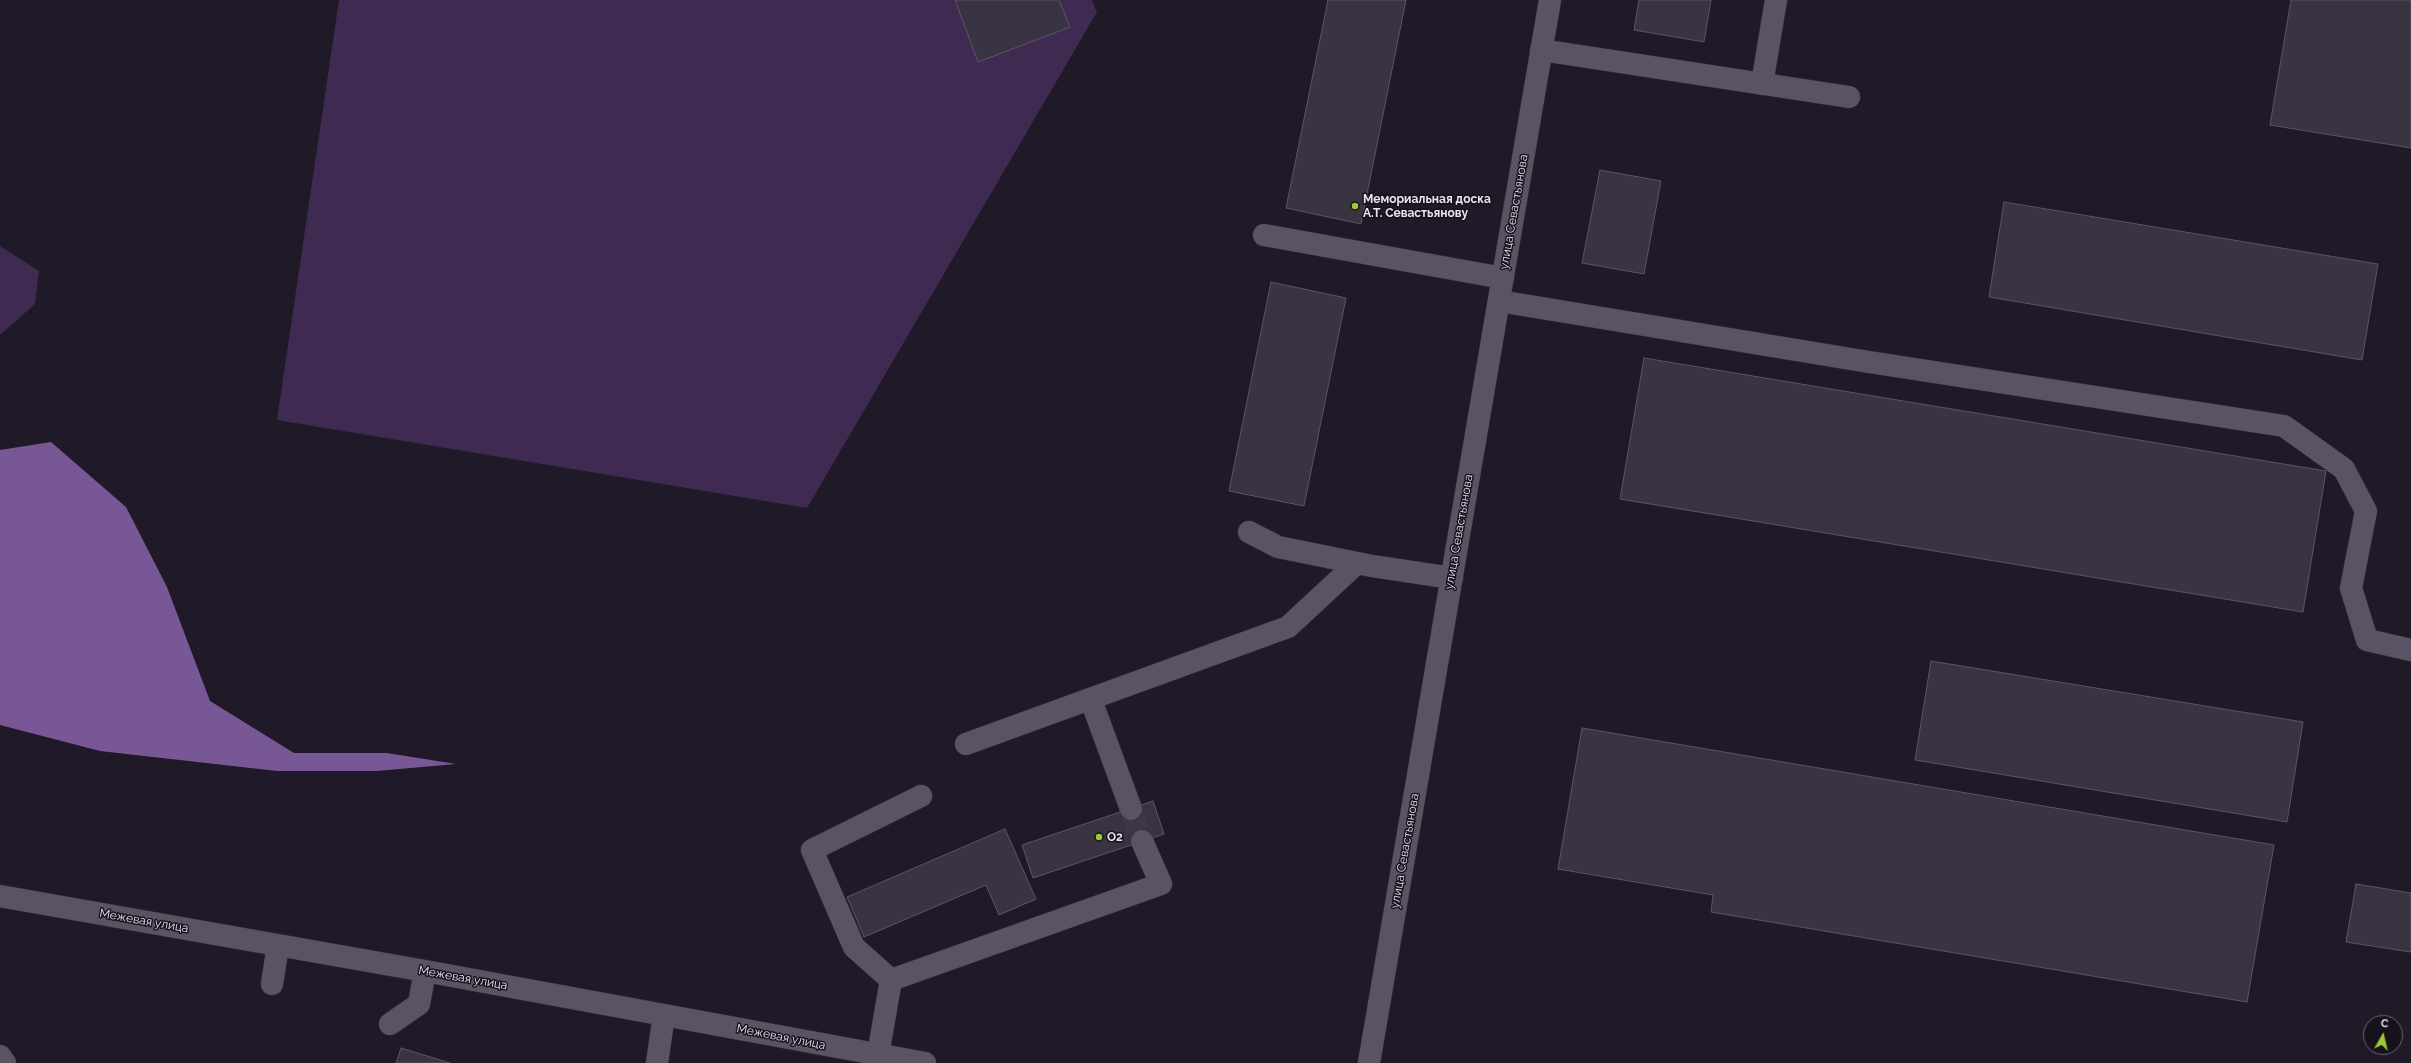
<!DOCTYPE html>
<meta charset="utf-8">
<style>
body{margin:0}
#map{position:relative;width:2411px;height:1063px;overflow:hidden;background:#201927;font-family:Raleway,sans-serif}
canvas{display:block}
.north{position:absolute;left:2363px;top:1015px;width:40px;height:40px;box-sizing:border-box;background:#17101d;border:1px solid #6b6571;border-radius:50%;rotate:8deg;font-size:11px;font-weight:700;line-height:16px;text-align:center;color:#e9e4ee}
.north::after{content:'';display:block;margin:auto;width:14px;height:18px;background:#9acb35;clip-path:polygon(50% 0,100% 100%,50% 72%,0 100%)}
</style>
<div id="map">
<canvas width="2411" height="1063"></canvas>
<div class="north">С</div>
</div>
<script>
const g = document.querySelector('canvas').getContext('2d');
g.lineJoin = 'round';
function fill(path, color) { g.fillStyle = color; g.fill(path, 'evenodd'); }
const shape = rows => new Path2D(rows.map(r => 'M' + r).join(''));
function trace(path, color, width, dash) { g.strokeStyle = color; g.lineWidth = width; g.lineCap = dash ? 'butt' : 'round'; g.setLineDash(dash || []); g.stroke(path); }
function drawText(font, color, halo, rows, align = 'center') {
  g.font = font + ' Raleway,sans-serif'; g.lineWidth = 3; g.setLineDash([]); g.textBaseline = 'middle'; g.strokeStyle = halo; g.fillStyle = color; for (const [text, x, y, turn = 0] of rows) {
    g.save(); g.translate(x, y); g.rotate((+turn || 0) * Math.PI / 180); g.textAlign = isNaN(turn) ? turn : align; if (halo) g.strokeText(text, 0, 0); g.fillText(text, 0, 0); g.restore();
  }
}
const green = shape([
 [339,0,1092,0,1097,12,807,508,277,420],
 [0,246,39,271,35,304,0,335]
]);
const water = shape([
 [51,442,126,507,167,587,210,701,294,753,387,753,456,764,377,771,277,771,100,751,0,725,0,450]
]);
const building = shape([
 [955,0,1059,0,1070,27,978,62,955,0],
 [1328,0,1406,0,1361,224,1286,208,1328,0],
 [1639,0,1711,0,1704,42,1634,30,1639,0],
 [2291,0,2411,0,2411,148,2270,125,2291,0],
 [1600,170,1661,181,1644,274,1582,263,1600,170],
 [2004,202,2378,264,2362,360,1989,297,2004,202],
 [1271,282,1346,298,1304,506,1229,491,1271,282],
 [1644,358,2326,471,2303,612,1620,499,1644,358],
 [1931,661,2303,722,2287,822,1915,760,1931,661],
 [1582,728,2274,845,2247,1002,1711,912,1713,895,1558,869,1582,728],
 [1153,801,1164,834,1033,878,1022,845,1153,801],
 [1005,829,1036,899,999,915,986,885,864,937,847,897,1005,829],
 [2356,884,2411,893,2411,952,2346,942,2356,884],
 [401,1048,450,1063,396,1063,401,1048]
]);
const minorTunnel = shape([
 [1131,809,1142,841]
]);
const minor = shape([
 [1541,50,1849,97],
 [1762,84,1776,0],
 [1264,235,1503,278],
 [1499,301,1869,362,2284,426,2344,469,2366,511,2351,588,2367,640,2411,650],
 [1249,532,1278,547,1372,566,1452,578],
 [1091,700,1131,809],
 [966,744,1288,627,1357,563],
 [0,896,425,971,925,1063],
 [891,980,854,947,812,850,921,796],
 [272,984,278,945],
 [390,1024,419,1004,425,971],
 [878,1055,891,980,1161,884,1142,841],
 [0,1056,5,1063],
 [657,1063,664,1015],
 [1369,1063,1550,0]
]);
const markers = [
 [1355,206,4,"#9acb35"],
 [1099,837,4,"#9acb35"]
];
const poiNames = [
 ["Мемориальная доска",1363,199],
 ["А.Т. Севастьянову",1363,213],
 ["O2",1107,837]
];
const streetNames = [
 ["улица Севастьянова",1514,212,-80],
 ["улица Севастьянова",1459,532,-80],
 ["улица Севастьянова",1405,851,-80],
 ["Межевая улица",144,921,10],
 ["Межевая улица",463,978,10],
 ["Межевая улица",781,1037,11]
];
fill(green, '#3f2b51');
fill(water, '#775796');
fill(building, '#3a3342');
trace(building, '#5d5566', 1);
trace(minorTunnel, '#3e3745', 22, [22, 11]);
trace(minor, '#3b3541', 23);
trace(minor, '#5b5364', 22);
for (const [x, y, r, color] of markers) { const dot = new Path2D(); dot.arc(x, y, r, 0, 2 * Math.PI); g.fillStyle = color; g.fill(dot); trace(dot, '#17101d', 1.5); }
drawText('bold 12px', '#e9e4ee', '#17101d', poiNames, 'left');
drawText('12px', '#e9e4ee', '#17101d', streetNames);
</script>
